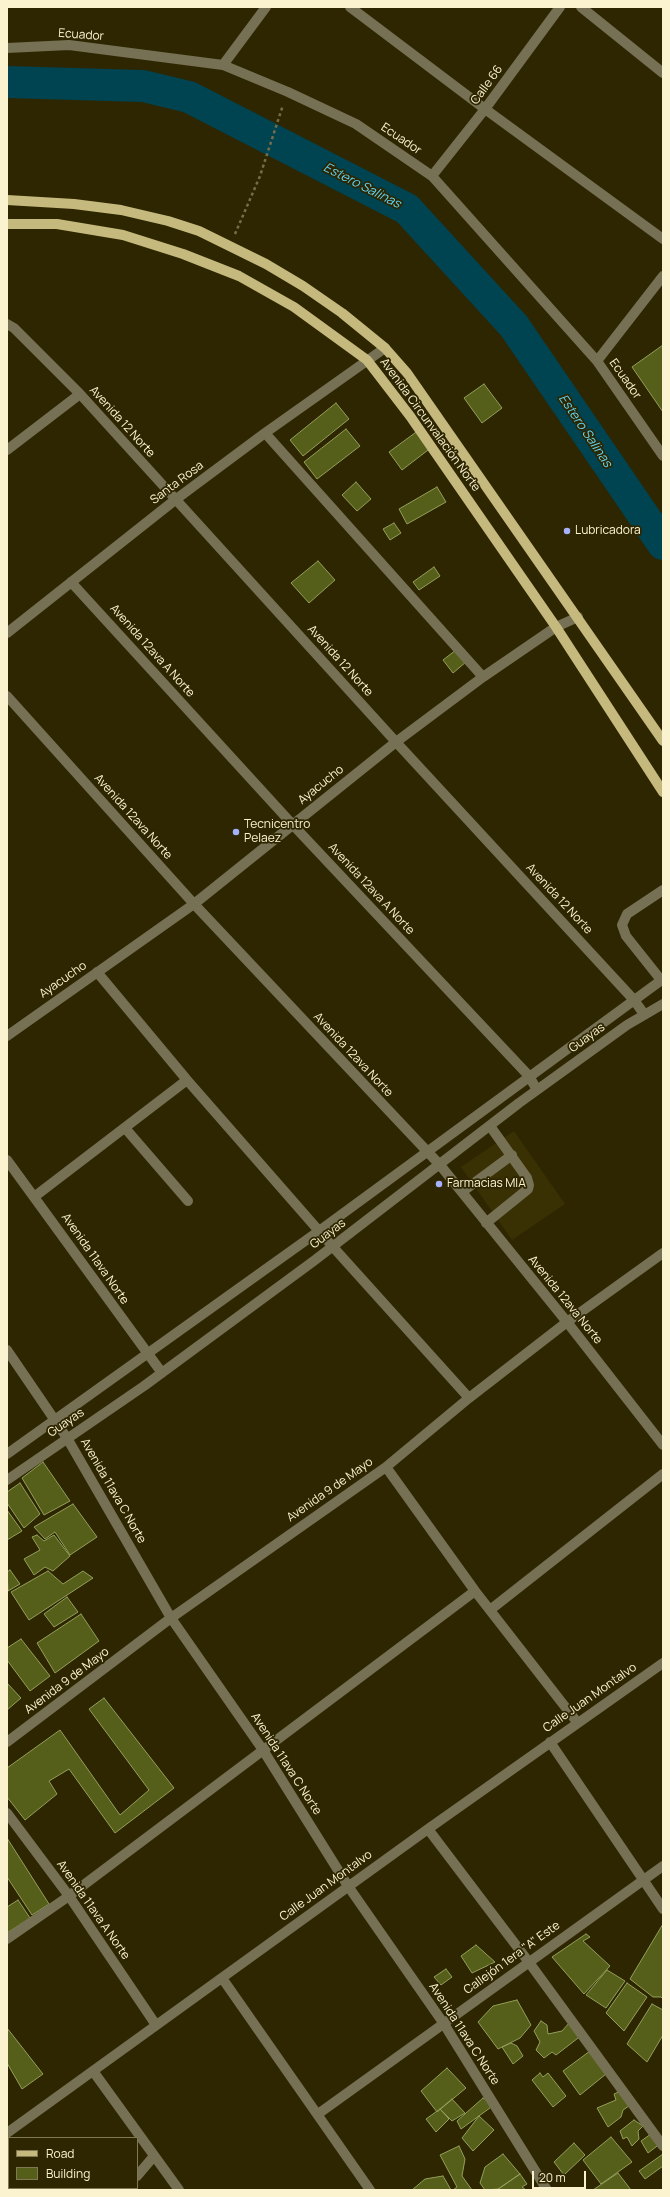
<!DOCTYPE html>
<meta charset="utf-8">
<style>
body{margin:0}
#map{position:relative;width:670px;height:2197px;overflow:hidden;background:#2e2600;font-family:Manrope,sans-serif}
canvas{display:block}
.frame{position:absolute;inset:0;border:8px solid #fbf3d0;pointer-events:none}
.legend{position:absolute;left:8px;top:2137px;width:130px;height:52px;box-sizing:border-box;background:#2e2600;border:1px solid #807853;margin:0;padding:5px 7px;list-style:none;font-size:12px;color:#fbf3d0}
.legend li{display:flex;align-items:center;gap:8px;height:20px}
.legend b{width:20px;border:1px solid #807853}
.scale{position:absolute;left:532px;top:2171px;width:54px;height:18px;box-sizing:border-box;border:2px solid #fbf3d0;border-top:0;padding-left:5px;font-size:12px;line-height:14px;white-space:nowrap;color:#fbf3d0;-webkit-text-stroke:3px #2e2600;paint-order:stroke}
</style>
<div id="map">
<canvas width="670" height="2197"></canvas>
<div class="frame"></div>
<ul class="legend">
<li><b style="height:5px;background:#c6b97e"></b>Road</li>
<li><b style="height:11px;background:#555f19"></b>Building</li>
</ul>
<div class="scale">20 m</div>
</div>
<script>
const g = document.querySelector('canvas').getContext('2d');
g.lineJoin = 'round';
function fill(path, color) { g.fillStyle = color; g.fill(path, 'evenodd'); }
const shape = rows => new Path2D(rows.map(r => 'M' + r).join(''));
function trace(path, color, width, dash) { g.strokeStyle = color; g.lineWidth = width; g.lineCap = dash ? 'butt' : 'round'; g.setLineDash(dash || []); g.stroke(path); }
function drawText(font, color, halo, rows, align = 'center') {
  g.font = font + ' Manrope,sans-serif'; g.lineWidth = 3.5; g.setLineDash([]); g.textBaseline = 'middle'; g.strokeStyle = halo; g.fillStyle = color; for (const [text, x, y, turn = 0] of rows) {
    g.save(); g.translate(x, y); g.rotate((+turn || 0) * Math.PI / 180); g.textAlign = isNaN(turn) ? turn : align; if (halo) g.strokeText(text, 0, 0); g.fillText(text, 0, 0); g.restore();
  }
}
const built = shape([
 [514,1131,565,1204,512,1240,461,1167]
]);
const river = shape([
 [7,82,143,86,189,97,407,209,514,326,663,544]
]);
const building = shape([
 [663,345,663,412,632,367,663,345],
 [484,384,502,408,482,423,464,398,484,384],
 [336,403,349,419,303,456,290,440,336,403],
 [346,429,360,446,317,479,304,462,346,429],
 [419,430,432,447,402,470,389,452,419,430],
 [356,482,371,499,357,511,342,495,356,482],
 [437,487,446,502,407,524,399,509,437,487],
 [394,523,401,533,390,540,383,529,394,523],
 [318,561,335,580,309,603,291,583,318,561],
 [434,567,440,576,419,590,413,582,434,567],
 [456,650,466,662,453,673,443,660,456,650],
 [43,1462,70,1501,44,1515,22,1478,43,1462],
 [20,1483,40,1514,24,1528,7,1503,7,1492,20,1483],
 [73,1504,97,1537,70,1555,55,1532,45,1539,34,1527,73,1504],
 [7,1510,22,1531,7,1540,7,1510],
 [37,1535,44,1541,54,1535,70,1556,53,1571,45,1567,34,1575,24,1559,40,1550,32,1537,37,1535],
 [10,1570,20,1584,8,1591,7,1572,10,1570],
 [48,1571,63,1584,83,1571,93,1578,29,1620,11,1592,48,1571],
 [67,1597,78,1612,54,1627,44,1614,67,1597],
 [81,1614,99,1641,55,1673,37,1643,81,1614],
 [21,1639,50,1676,30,1691,7,1660,7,1648,21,1639],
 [7,1683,21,1698,7,1710,7,1683],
 [104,1698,174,1788,115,1833,69,1769,49,1781,57,1794,25,1820,7,1797,7,1768,60,1730,120,1815,149,1790,89,1709,104,1698],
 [7,1838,49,1904,32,1915,7,1877,7,1838],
 [18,1900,30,1918,7,1933,7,1907,18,1900],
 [663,1924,663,1999,661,1997,653,1997,630,1979,663,1924],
 [586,1934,590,1937,583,1941,610,1966,584,1994,552,1957,586,1934],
 [476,1945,495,1962,472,1973,461,1956,476,1945],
 [446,1969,452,1977,441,1985,434,1977,446,1969],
 [607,1970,625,1981,606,2008,586,1995,607,1970],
 [627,1983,647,1997,624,2031,606,2013,627,1983],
 [517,2000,531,2025,520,2038,498,2049,478,2022,493,2006,517,2000],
 [652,2004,663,2010,663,2035,647,2062,627,2044,652,2004],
 [541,2021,547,2025,548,2034,562,2031,570,2022,582,2035,556,2055,552,2052,544,2058,536,2050,540,2042,534,2031,541,2021],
 [7,2028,43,2074,22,2089,7,2063,7,2028],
 [511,2043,517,2046,523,2056,513,2064,502,2047,511,2043],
 [590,2051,606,2074,580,2095,563,2071,590,2051],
 [447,2068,466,2088,437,2112,421,2091,447,2068],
 [540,2073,543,2077,548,2073,566,2096,553,2107,532,2080,540,2073],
 [623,2090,629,2106,623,2110,621,2117,608,2127,597,2108,616,2100,614,2094,623,2090],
 [483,2098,494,2105,461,2129,457,2121,483,2098],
 [452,2099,465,2113,452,2121,440,2109,452,2099],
 [440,2109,449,2119,436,2132,426,2119,440,2109],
 [479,2116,494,2130,473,2151,462,2138,479,2116],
 [634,2120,643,2126,638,2131,639,2139,632,2146,627,2137,623,2139,620,2131,634,2120],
 [651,2134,661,2143,648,2153,641,2141,651,2134],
 [611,2137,632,2162,601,2184,583,2160,611,2137],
 [574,2143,585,2155,564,2175,554,2162,574,2143],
 [459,2146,465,2159,462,2176,472,2190,453,2190,457,2187,440,2155,459,2146],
 [503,2154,520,2174,498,2189,485,2190,480,2183,485,2167,503,2154],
 [663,2154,663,2166,645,2179,639,2171,663,2154],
 [618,2173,631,2190,593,2190,618,2173],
 [520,2174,527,2184,522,2187,526,2190,497,2190,520,2174],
 [443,2176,451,2190,412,2190,425,2179,443,2176]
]);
const path = shape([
 [235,234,260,176,283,105]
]);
const minor = shape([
 [350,7,485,109,663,239],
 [581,7,663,73],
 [7,48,69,45,223,65,288,92,356,124,432,176,597,361,663,456],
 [223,65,266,7],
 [432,176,485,109,560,7],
 [7,324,14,328,80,394,396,742,634,1000,644,1014],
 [597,361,663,276],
 [265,433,483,677],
 [7,450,80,394],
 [71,582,293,825,529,1076,537,1090],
 [7,633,175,500,265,433,385,348],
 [7,696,194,904,440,1165,567,1322,663,1445],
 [97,972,187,1080,333,1247,469,1398],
 [661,980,626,936,622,925,627,914,663,890],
 [7,1036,194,904,396,742,483,677,556,627,578,617],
 [125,1128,188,1201],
 [7,1160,162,1373],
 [462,1192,512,1155],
 [34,1197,187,1080],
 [486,1223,528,1189,529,1185,527,1178,490,1126],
 [7,1350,67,1438,171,1618,263,1750,348,1886,444,2024,547,2190],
 [7,1454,319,1231,663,979],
 [386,1467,475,1591,577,1722],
 [7,1480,144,1386,315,1260,519,1103,627,1025,663,1004],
 [490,1610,663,1474],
 [7,1742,171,1618,386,1467,469,1398,567,1322,663,1253],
 [550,1742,663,1909],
 [7,1813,69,1896,156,2025],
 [428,1829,528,1961,663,2146],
 [7,1939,69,1896,475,1591],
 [222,1978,370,2190],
 [93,2071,179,2190],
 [318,2114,663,1866],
 [7,2133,428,1829,663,1663],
 [137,2176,154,2156],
 [126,2190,128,2188]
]);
const major = shape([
 [7,200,74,204,121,210,168,221,199,231,266,264,303,286,342,313,385,348,407,373,663,741],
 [7,224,57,224,123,235,183,254,239,276,294,307,367,360,410,416,556,627,663,792]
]);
const markers = [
 [567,531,4,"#a6b1fc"],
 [236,832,4,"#a6b1fc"],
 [439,1184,4,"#a6b1fc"]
];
const streetNames = [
 ["Ecuador",81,35,4],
 ["Calle 66",487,85,-54],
 ["Ecuador",401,139,34],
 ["Ecuador",625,379,55],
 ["Avenida 12 Norte",122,422,48],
 ["Avenida Circunvalación Norte",430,425,54],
 ["Santa Rosa",177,483,-37],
 ["Avenida 12ava A Norte",152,651,48],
 ["Avenida 12 Norte",340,661,48],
 ["Ayacucho",321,785,-39],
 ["Avenida 12ava Norte",133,817,48],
 ["Avenida 12ava A Norte",371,889,47],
 ["Avenida 12 Norte",559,899,47],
 ["Ayacucho",63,980,-35],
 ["Guayas",587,1038,-36],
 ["Avenida 12ava Norte",353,1055,47],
 ["Guayas",328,1234,-37],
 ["Avenida 11ava Norte",95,1259,55],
 ["Avenida 12ava Norte",565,1300,51],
 ["Guayas",66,1423,-34],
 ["Avenida 9 de Mayo",330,1490,-35],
 ["Avenida 11ava C Norte",113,1491,60],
 ["Avenida 9 de Mayo",67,1681,-37],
 ["Calle Juan Montalvo",590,1698,-35],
 ["Avenida 11ava C Norte",286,1764,57],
 ["Calle Juan Montalvo",326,1886,-36],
 ["Avenida 11ava A Norte",93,1910,55],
 ["Callejón 1era \"A\" Este",512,1958,-36],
 ["Avenida 11ava C Norte",464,2034,57]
];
const poiNames = [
 ["Lubricadora",575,531],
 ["Tecnicentro",244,825],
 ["Pelaez",244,839],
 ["Farmacias MIA",447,1184]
];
const waterNames = [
 ["Estero Salinas",362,186,27],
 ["Estero Salinas",585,431,56]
];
fill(built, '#393004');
trace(river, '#004351', 32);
fill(building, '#555f19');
trace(building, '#939f5b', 1);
trace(path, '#766e49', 2.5, [3, 3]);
trace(minor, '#767054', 10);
trace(major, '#c6b97e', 10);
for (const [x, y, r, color] of markers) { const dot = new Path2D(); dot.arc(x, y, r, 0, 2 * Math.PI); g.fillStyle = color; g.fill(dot); trace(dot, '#2e2600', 1.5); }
drawText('12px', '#fbf3d0', '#2e2600', streetNames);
drawText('12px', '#fbf3d0', '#2e2600', poiNames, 'left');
drawText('italic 13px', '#5ed4f2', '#2e2600', waterNames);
</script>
